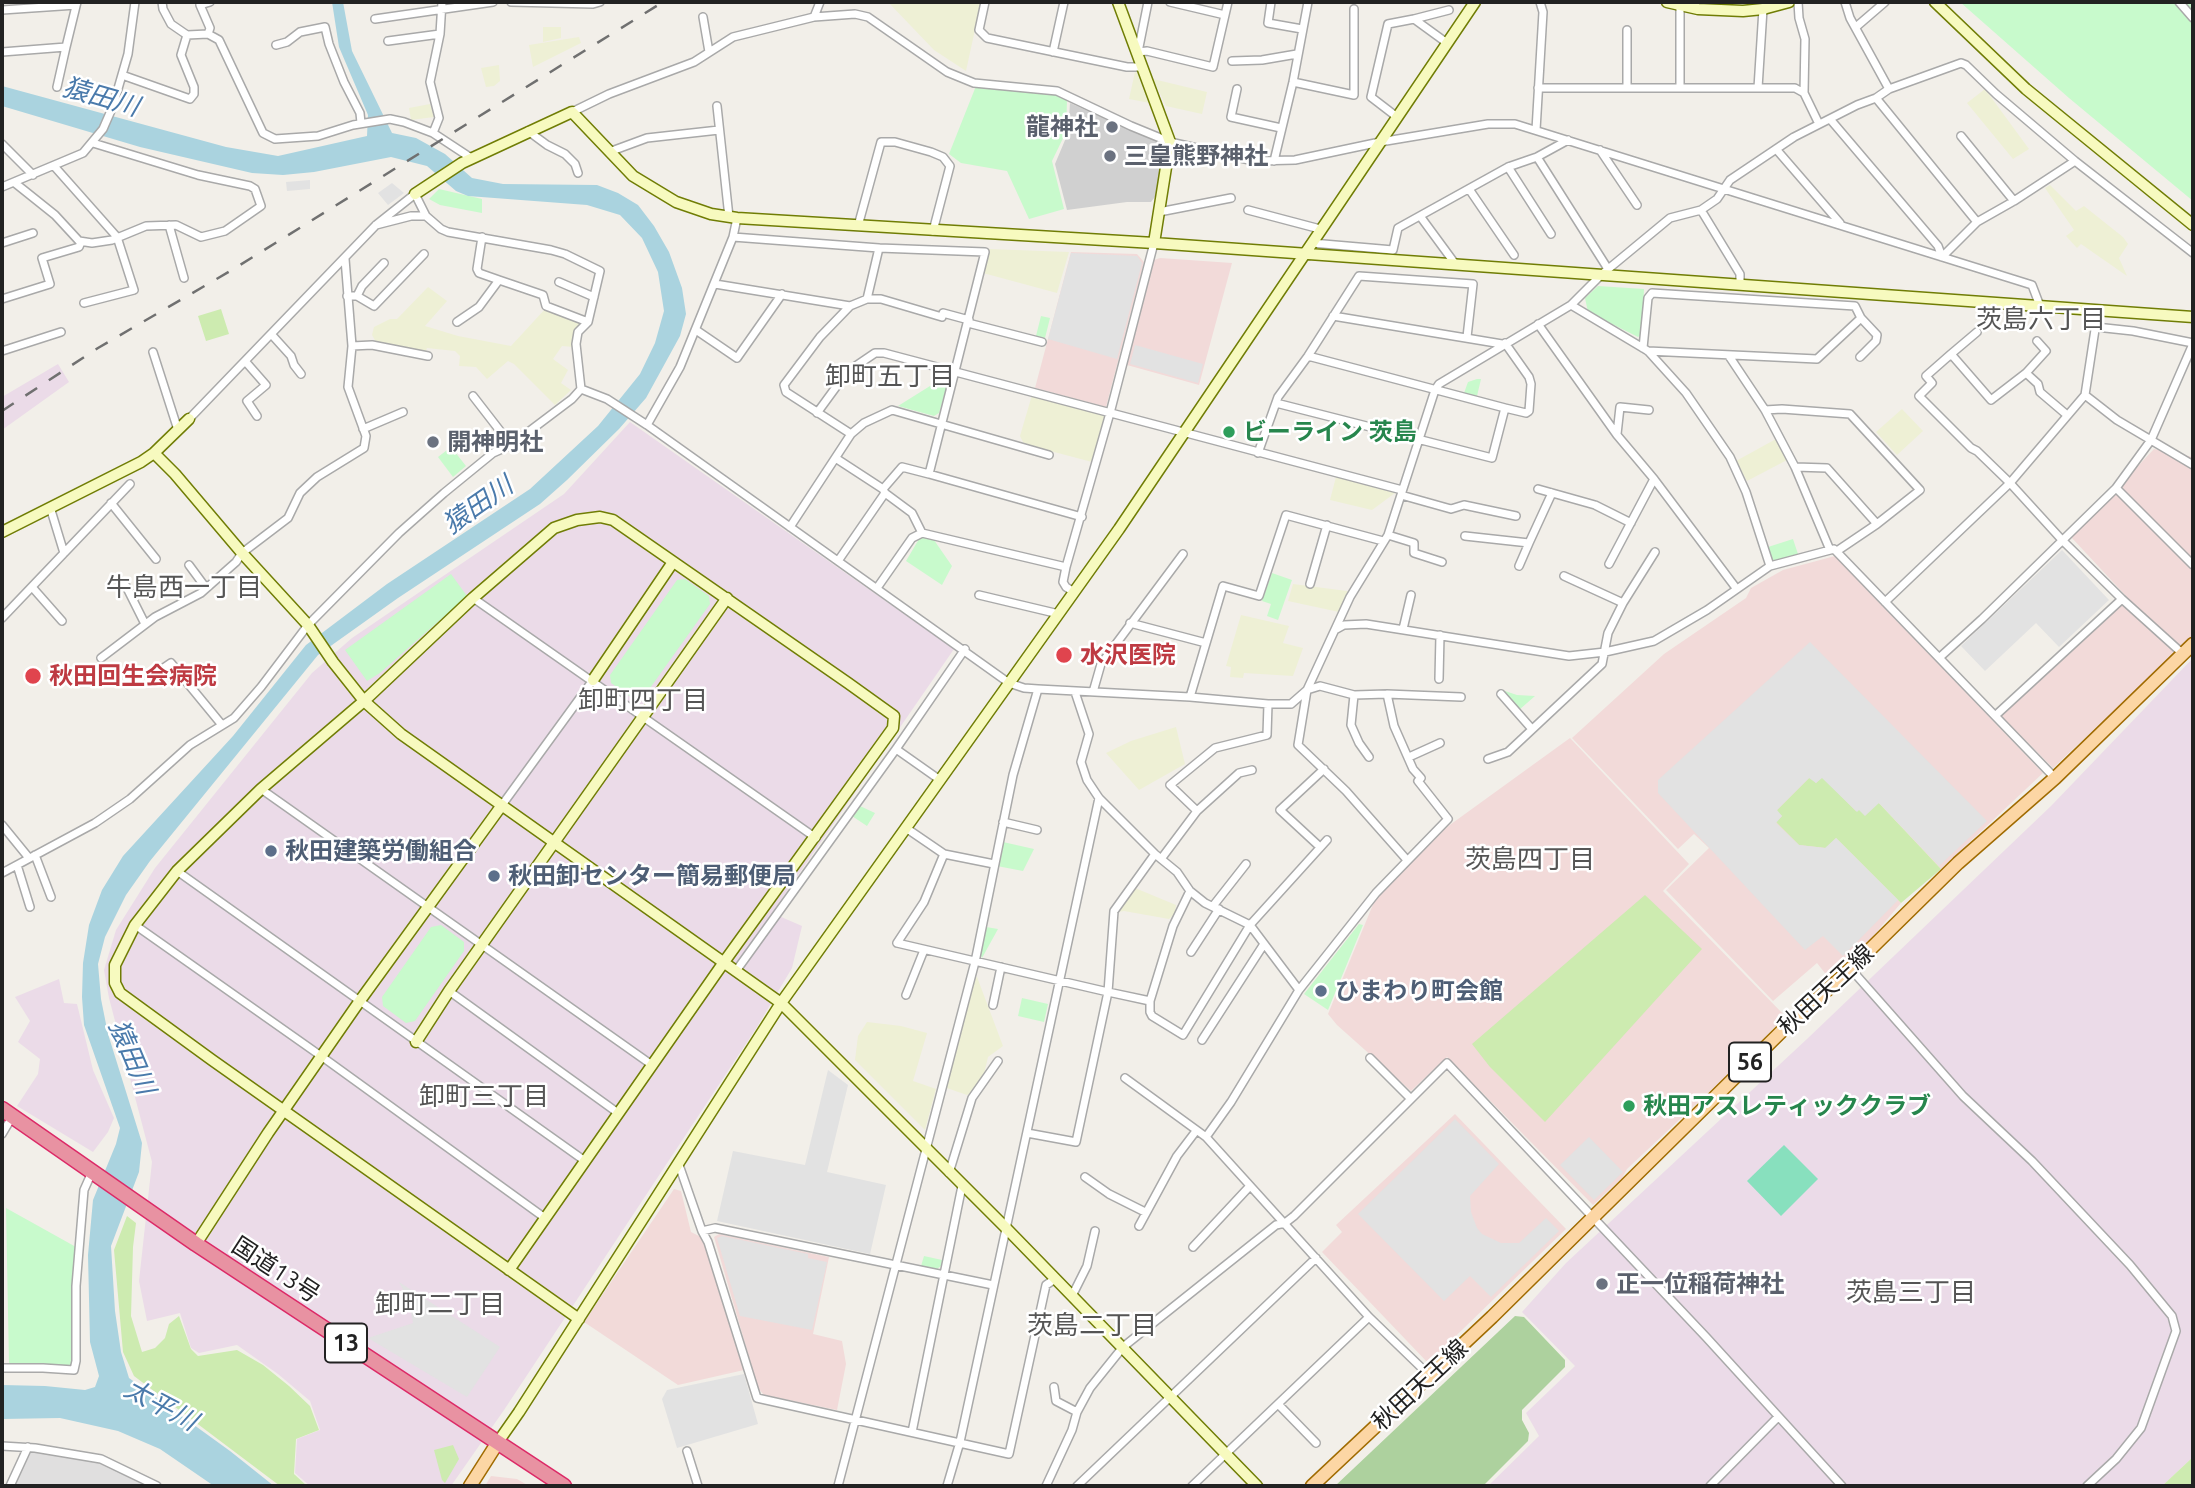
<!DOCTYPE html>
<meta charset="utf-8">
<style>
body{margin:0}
#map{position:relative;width:2195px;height:1488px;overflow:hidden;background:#f2efe9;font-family:Ubuntu,sans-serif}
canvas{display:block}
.frame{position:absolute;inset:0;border:4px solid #222;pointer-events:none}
</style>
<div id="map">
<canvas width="2195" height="1488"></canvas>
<div class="frame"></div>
</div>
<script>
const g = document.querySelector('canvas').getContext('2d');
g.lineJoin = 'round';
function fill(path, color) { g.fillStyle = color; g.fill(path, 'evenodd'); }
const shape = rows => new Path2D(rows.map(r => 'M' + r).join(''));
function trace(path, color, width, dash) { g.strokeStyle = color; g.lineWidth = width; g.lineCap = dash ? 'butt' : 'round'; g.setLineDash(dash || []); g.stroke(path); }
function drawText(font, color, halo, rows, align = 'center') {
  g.font = font + ' Ubuntu,"Noto Sans JP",sans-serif'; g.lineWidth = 5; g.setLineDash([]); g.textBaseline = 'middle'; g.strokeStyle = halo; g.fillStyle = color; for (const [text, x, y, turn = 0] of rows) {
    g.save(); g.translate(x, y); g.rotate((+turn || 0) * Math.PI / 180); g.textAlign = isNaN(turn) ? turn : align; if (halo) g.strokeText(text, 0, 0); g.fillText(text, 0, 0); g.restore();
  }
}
const residential = shape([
 [28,1447,101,1459,157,1486,10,1486]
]);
const commercial = shape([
 [1071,252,1137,254,1144,262,1106,407,1035,388],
 [1160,258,1232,263,1199,385,1127,365,1154,260],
 [2154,449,2193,457,2193,636,2053,768,2000,715,2127,597,2071,537],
 [1835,556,2043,773,1941,869,1879,803,1836,838,1901,903,1869,941,1828,977,1817,963,1773,1001,1666,890,1709,848,1694,834,1678,849,1572,738,1664,654,1746,598,1751,588,1783,570],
 [1570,738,1689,864,1663,891,1785,1016,1745,1058,1627,1169,1622,1178,1593,1205,1447,1057,1411,1091,1337,1025,1328,1014,1374,902,1393,879,1447,827],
 [1455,1114,1566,1229,1428,1363,1322,1252,1342,1232,1336,1225],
 [674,1189,681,1191,691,1232,703,1238,744,1370,678,1385,584,1322],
 [719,1234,829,1257,813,1334,842,1341,846,1364,837,1410,764,1395,758,1388,714,1237],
 [491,1476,517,1479,529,1486,485,1486]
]);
const industrial = shape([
 [58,364,69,382,2,430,2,397],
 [630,422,954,649,772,913,802,926,792,968,757,1027,504,1410,451,1486,310,1486,295,1473,297,1439,320,1430,310,1401,278,1374,237,1345,199,1353,191,1348,180,1313,147,1321,139,1281,152,1162,109,998,104,970,116,930,155,868,312,673,352,638,564,494],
 [2193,658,2193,1457,2162,1486,1488,1486,1539,1436,1526,1413,1575,1366,1522,1312,1566,1263,1807,1039,2051,806],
 [59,979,64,1003,77,1004,93,1070,114,1118,108,1132,93,1152,17,1106,38,1074,40,1059,18,1042,30,1021,15,997]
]);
const religious = shape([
 [1070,103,1163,144,1157,194,1151,202,1127,202,1067,210,1055,164,1068,133]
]);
const farmland = shape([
 [888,2,981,2,966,71,934,50],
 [543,27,561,27,561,38,543,42],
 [579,37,581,43,533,67,529,45],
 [499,65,500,81,494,86,486,87,481,68],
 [1135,72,1140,74,1150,103,1129,99],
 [1153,79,1207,92,1202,114,1166,106],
 [1985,89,2029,149,2013,159,1967,103],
 [430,104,434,117,411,120,409,108],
 [2050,185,2076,211,2084,206,2123,237,2128,244,2119,258,2127,276,2081,244,2077,248,2066,236,2074,230,2045,188],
 [989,249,1069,252,1057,293,983,273],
 [428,287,447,301,425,326,458,336,511,346,546,308,585,323,574,347,562,346,553,359,568,370,561,383,571,390,555,405,514,364,508,361,487,379,476,367,459,366,460,356,455,351,427,348,426,351,376,342,372,335,374,327,390,319,397,319],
 [1032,395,1105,415,1092,462,1024,444,1020,436],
 [1902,409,1923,431,1897,455,1876,432],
 [1776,439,1787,460,1747,481,1736,461],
 [1336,477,1395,493,1372,510,1330,500],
 [1293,584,1347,591,1349,594,1339,612,1288,601],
 [1241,615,1289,626,1283,643,1303,648,1293,676,1244,673,1243,678,1230,677,1231,667,1226,666],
 [1176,727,1185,764,1139,790,1106,753,1131,741],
 [1135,888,1176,905,1175,913,1169,919,1124,911,1118,912],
 [975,977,977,977,1003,1046,988,1057,984,1074,973,1091,967,1095,944,1087],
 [867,1022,901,1026,927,1033,913,1081,936,1089,925,1130,855,1060,858,1036]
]);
const grass = shape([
 [221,309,229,334,206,341,198,316],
 [1810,777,1816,783,1822,777,1856,811,1878,802,1941,869,1901,903,1836,838,1826,848,1799,845,1776,822,1782,816,1776,811],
 [1645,895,1702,949,1545,1122,1490,1067,1472,1044],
 [127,1216,136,1223,133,1247,131,1316,142,1352,155,1348,165,1338,169,1324,179,1316,191,1349,198,1356,237,1350,263,1365,289,1386,310,1406,319,1430,296,1439,294,1474,307,1486,280,1486,134,1376,123,1352,114,1250],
 [453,1445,459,1459,445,1483,442,1480,434,1450],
 [2193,1457,2193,1486,2162,1486]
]);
const forest = shape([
 [1515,1316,1524,1317,1565,1360,1565,1367,1522,1410,1522,1420,1529,1433,1528,1441,1483,1486,1335,1486]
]);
const park = shape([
 [1960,2,2193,2,2193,201,2069,98],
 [976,86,1056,94,1067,100,1066,132,1052,161,1064,209,1029,219,1007,171,961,163,949,154],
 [439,189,482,199,482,213,440,205,429,199],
 [1598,286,1644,289,1642,334,1638,337,1588,312,1585,298],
 [1041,316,1050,318,1045,338,1036,336],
 [946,376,949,378,939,413,934,416,898,406],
 [1477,379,1481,379,1477,396,1464,393,1468,382],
 [451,447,466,466,453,477,438,457],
 [926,535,934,540,952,566,942,585,906,561,919,539],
 [1793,539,1798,554,1773,562,1768,547],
 [1272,573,1292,580,1278,620,1267,616,1271,604,1262,601],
 [451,574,467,596,380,673,367,681,345,650],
 [685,579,709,596,710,604,643,698,635,700,611,683,610,675,677,580],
 [1502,690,1517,695,1535,696,1519,710],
 [860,806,875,813,867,826,852,816],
 [1003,842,1034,849,1023,871,997,866],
 [1359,924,1363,925,1328,1010,1304,994],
 [441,925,464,942,464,951,415,1021,406,1023,383,1006,382,997,431,927],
 [986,927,998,929,982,958,980,953],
 [1022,998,1048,1004,1044,1022,1018,1016],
 [6,1208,76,1247,73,1362,67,1367,9,1364],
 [924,1256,942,1260,941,1266,937,1269,921,1266]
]);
const pitch = shape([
 [1784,1145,1818,1179,1781,1216,1747,1181]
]);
const parking = shape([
 [310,180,310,189,287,191,286,182],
 [392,183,404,193,388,205,378,193],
 [1071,253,1137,256,1142,263,1117,359,1048,339],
 [1135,345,1203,364,1198,383,1130,364],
 [2062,550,2109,600,2059,647,2036,623,1985,671,1961,646],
 [1810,642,1987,821,1939,866,1879,803,1865,816,1859,810,1857,812,1822,778,1816,783,1809,778,1777,810,1782,816,1776,823,1799,845,1825,848,1836,838,1898,900,1843,956,1823,936,1805,950,1658,793,1658,780],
 [828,1070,848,1085,827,1172,886,1185,870,1254,717,1221,733,1151,805,1165],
 [1455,1119,1499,1164,1470,1196,1471,1212,1477,1228,1482,1234,1501,1243,1519,1243,1546,1218,1559,1231,1491,1297,1470,1276,1444,1301,1358,1214],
 [1589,1137,1623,1172,1594,1200,1560,1165],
 [722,1236,808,1254,808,1258,827,1262,812,1330,740,1316,717,1238],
 [399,1282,500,1347,467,1397,368,1338,413,1323,409,1301],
 [744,1374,758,1424,677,1448,662,1399,667,1390]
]);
const water = shape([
 [332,2,343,2,352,51,392,133,416,138,445,154,472,178,503,184,597,185,618,193,638,205,654,226,669,252,682,288,686,314,680,336,646,398,619,429,567,480,540,504,398,598,318,655,150,861,126,895,105,937,98,964,101,999,108,1034,142,1143,139,1172,111,1246,115,1311,121,1352,129,1378,230,1451,274,1486,214,1486,160,1449,118,1431,60,1418,2,1419,2,1385,45,1386,85,1390,95,1387,99,1376,90,1342,88,1255,93,1200,116,1144,120,1128,84,1025,82,997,83,963,89,925,102,890,123,856,233,736,306,645,387,584,530,489,598,426,640,374,655,343,664,311,658,272,642,238,620,215,587,205,468,196,456,191,427,166,391,157,314,172,283,175,252,173,140,147,2,106,2,86,226,147,278,156,367,136,368,115,339,47]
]);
const street = shape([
 [162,2,163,9,171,24,187,35,208,34,219,40,263,133,275,139,318,136,353,125,390,119,404,122,433,133,471,158],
 [511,2,593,4,600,2],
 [985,2,979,30,987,38,1127,67,1141,67],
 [1148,2,1138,52,1147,51,1213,67,1228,2],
 [1170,2,1225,15],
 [1271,2,1268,23,1302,29],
 [1798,2,1799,18,1805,39,1804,93],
 [1845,2,1850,18,1889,89],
 [2179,2,2193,18],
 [2,10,76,5],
 [703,17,709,52],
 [814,17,820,2],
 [375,19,493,2],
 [1414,19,1449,10],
 [1856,27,1885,2],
 [1627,30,1627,87],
 [208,34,210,28,200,5,210,2],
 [388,41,440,34],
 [276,45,287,42,300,32,325,27,329,44,344,82,360,113,361,123],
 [2,52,66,47,77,2],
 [1053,52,1064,2],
 [1232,61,1262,60,1297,54],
 [122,75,190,99,194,94,194,87,181,55,187,35],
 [1293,82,1354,95,1354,9],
 [57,87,66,47],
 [1538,88,1795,88,1804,93,1819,124],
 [1680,88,1680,5],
 [1758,88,1763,9],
 [1237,89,1231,117,1281,128],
 [1876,98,1977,222],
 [717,106,729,217],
 [572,112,609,94,694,62,733,37,814,17,855,14,868,17,947,72,974,83,1057,91,1131,126,1170,142,1254,161,1295,160,1380,142,1488,124,1515,124,2032,285,2040,306],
 [1397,117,1371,97,1388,24,1414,19,1447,43],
 [1830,119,1938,246,1942,257,1977,222,2014,201,2075,161],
 [1536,130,1543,12,1540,2],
 [528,131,547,145,565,154,575,164,578,173],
 [433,133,439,118,430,82,440,34,442,2],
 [1961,136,2014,201],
 [2,144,33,175],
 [1776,149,1840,223],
 [1600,150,1637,205],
 [609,152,647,138,719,130],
 [1537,157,1608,269],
 [1274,161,1293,82,1308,2],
 [54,166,117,237,134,290,84,303],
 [1508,167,1551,234],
 [15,183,55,215,79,241,92,243,112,240,146,226,176,225,201,237,225,231,261,206,255,189,250,186,198,175,93,143],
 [2,187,83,153,103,129,113,106,128,54,135,2],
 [1469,189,1514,255],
 [1248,210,1320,229],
 [1701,210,1740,274,1740,285],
 [1159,212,1231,198],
 [1420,216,1456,265],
 [169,225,184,278],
 [858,226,881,142,895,142,931,152,943,157,950,166,933,231],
 [482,237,477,269,479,273,499,280],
 [733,237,879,248,867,299,850,306,820,337,784,385,786,392,851,434],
 [2,243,33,233],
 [1312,243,1393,250,1398,228,1508,167,1537,157,1568,140],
 [879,248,985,252,929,474,1082,517],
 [559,282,594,297],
 [715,284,850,306],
 [347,296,357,296,374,306,424,254],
 [357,296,362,286,384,263],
 [2,299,50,284,42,258,79,247,81,242],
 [867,299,881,299,942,317,943,313,969,320],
 [1571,305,1648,351,1686,393,1730,457,1746,492,1770,566],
 [1333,316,1502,344],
 [457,322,479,307,499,280,543,295,546,306,588,322],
 [968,323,1042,342],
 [1538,324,1617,435,1654,479,1736,588],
 [2096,327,2133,331,2193,343],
 [696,330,737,358,782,294],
 [272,335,291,356,294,365,301,374],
 [352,346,372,345,428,356],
 [1643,348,1648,298,1652,293,1855,306,1861,318],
 [2,351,61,332],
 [1648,351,1817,359,1861,318,1877,335,1876,341,1860,357],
 [153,352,178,430],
 [1951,354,1977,332],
 [1729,356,1765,410,1795,467,1827,468,1877,524,1920,490,1850,414,1782,409,1765,410],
 [245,361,266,385,247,401,257,416],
 [2026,373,2046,351,2037,341],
 [581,389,607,399,647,425,1009,683,1024,688,1038,689,1190,697,1268,704,1291,704,1307,690,1350,597,1388,535,1435,390,1439,384,1571,305,1601,275,1670,218,1701,210,1717,199,1730,180,1794,137,1857,105,1876,98,1889,89,1961,63,1966,65,1996,94,2075,161,2193,253],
 [2085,395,2117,420,2193,465],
 [473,396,511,445],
 [1276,403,1492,458,1505,408,1308,356],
 [1505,408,1526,413,1529,411,1531,384,1529,377,1505,343],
 [817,413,847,372,875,353,884,353,1402,490],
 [2067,415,2040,392,2038,384,2026,373,1991,400,1951,354,1926,376,1932,383,1919,396,1971,448,1977,451,2010,483,2062,540,2122,599,2183,654],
 [189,419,376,225,415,194,426,216],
 [647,425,680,367,733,237,737,218],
 [363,429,403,412],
 [1617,434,1620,407,1649,410],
 [1258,453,1278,397,1308,356,1359,276,1473,284,1467,337],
 [837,459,883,489,885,493,912,513,922,533],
 [1795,467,1830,550],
 [2116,488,2193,565],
 [883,489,902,467,929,474],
 [1538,489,1595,505,1631,523],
 [1401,495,1451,509,1464,505,1516,516],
 [111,503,156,559],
 [50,507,64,553],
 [790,527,851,434,864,423,892,410,1049,455],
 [1388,535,1414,543,1414,553,1442,562],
 [1465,536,1529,543,1552,493],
 [1837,551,1877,524],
 [838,561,885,493],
 [1609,564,1654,479],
 [189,565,206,588],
 [1519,566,1529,543],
 [1564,576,1623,603],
 [117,578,126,586,145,624],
 [1310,584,1327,525],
 [32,587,62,621],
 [877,588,912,538,922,533,1066,567],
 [1074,592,1066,587,1063,582,1066,567,1110,413,1154,243],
 [979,595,1059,614],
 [473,598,816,838],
 [1885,602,2010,483,2085,395,2098,310],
 [2,618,130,484],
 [1130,623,1206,643],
 [1403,629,1411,595],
 [1335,630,1344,625,1366,624,1569,656,1605,652,1654,641,1707,610,1770,566,1834,549,2055,778],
 [101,658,155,617,201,593,236,562,242,553,288,518,300,493,317,477,364,448,366,436,348,387,352,346,345,259],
 [1939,658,1982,619,2116,488,2151,440,2193,344],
 [152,676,171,663,222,725],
 [1439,679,1440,635],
 [1075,692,1089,734,1081,762,1087,780,1099,798,1155,854,1177,872,1190,891,1205,903,1250,925,1299,990],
 [1093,692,1101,664,1183,554],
 [1387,694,1461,697],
 [1501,694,1531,728],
 [1354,695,1351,725,1359,743,1369,757],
 [1190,697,1223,586,1259,596,1286,515,1383,541],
 [1996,715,2122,599],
 [896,749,940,780],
 [1409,757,1440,743],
 [1488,759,1508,752,1602,664,1608,633,1623,603,1655,552],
 [261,789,652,1065],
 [502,805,593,680],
 [1197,811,1170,785,1215,748,1267,735,1268,704],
 [1003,822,1037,830],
 [2,825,29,858],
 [906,828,944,854,924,902,897,943,1108,992,1150,1001,1173,926,1190,891],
 [1320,847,1280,810,1324,769],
 [944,854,994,864],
 [35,855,51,897],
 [1161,859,1197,811,1239,773,1252,770],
 [1407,860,1346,791,1298,745,1307,690,1320,686,1354,695,1387,694,1394,726,1413,769,1421,778,1418,781,1448,819,1376,893,1299,990,1231,1102,1206,1137,1369,1317,1430,1376],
 [17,865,30,907],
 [177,871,585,1161],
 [2,873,95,823,130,799,190,745,234,718,261,687,308,625,399,533,444,493,493,453,511,445,572,399,581,389,576,344,578,332,588,322,600,271,565,254,551,250,448,232,441,229,426,216,411,216,376,225],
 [1213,906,1246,864],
 [135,925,321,1056,545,1218],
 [1191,952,1219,909],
 [1850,968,1963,1096,2032,1161,2130,1265,2172,1316,2176,1331,2141,1428,2116,1459,2087,1486],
 [736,971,896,749,965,649],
 [449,991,618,1113],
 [906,995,924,950],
 [1150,1001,1150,1012,1152,1016,1183,1035,1250,925,1327,840],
 [993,1005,1001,967],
 [1202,1040,1264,944],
 [1370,1058,1410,1098],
 [1125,1078,1206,1137],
 [1027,1133,1076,1142,1108,992,1114,911,1155,854],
 [2,1134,12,1117],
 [679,1165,702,1231,708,1242,757,1398,1009,1454,1046,1285,1055,1279],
 [949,1173,972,1098,998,1061],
 [1085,1177,1109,1194,1145,1212],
 [1139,1226,1177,1156,1196,1131],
 [702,1231,715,1228,993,1285],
 [1193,1247,1249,1187],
 [1072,1296,1087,1266,1095,1231],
 [2,1368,43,1368,74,1370,76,1361,76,1286,84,1190,92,1172],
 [1054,1387,1056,1401,1077,1412],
 [1278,1404,1316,1443],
 [912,1432,962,1186],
 [2,1446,35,1448,101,1459,157,1486],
 [687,1451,698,1486],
 [10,1486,28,1447],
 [838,1486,975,962,1013,775,1038,689],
 [947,1486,960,1442,1099,798],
 [1046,1486,1072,1430,1077,1412,1090,1388,1123,1347,1276,1225,1285,1223,1294,1216,1447,1063,1706,1337,1842,1486],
 [1077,1486,1316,1258],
 [1192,1486,1369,1317],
 [1710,1486,1778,1417]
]);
const secondary = shape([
 [1118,2,1170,142,1154,243],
 [1667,2,1698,9,1743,11,1763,9,1789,2],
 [1935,2,2026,89,2193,225],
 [415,194,462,163,572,112,633,176,676,202,711,214,737,218,1154,243,2193,317],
 [154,453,175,474,242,553,308,625,333,662,364,701,401,734,781,1003,1006,1228,1257,1486],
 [2,532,141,462,154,453,189,419],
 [593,680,673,562],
 [416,1042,449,991,727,598],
 [196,1244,268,1133,359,1002,502,805],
 [509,1270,724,962,893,728,894,716,848,683,613,520,600,517,577,520,554,528,473,598,364,701,261,789,177,871,135,925,115,965,115,983,120,993,212,1060,579,1319],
 [498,1442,519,1412,781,1003,1119,529,1475,2]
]);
const primary = shape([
 [470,1486,498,1442],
 [1312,1486,1492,1317,1792,1021,1843,976,1958,863,2055,778,2193,644]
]);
const highway = shape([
 [2,1109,196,1244,564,1486]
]);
const rail = shape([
 [2,411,98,348,232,270,663,2]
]);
const markers = [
 [1112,127,7,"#6b7280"],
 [1110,156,7,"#6b7280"],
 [1229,432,7,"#2e9e5b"],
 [433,442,7,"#6b7280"],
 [1064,655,9,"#e0444e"],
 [33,676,9,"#e0444e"],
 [271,851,7,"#5c6f8a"],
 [494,876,7,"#5c6f8a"],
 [1321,991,7,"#5c6f8a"],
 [1629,1106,7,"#2e9e5b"],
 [1602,1284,7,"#6b7280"]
];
const shields = [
 [1750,1062,42],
 [346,1343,42]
];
const shieldNames = [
 ["56",1750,1062],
 ["13",346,1343]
];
const worshipNames = [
 ["龍神社",1098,127,"right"],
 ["三皇熊野神社",1124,156],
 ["開神明社",447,442],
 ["正一位稲荷神社",1616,1284]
];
const leisureNames = [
 ["ビーライン 茨島",1243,432],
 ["秋田アスレティッククラブ",1643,1106]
];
const healthNames = [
 ["水沢医院",1080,655],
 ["秋田回生会病院",49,676]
];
const serviceNames = [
 ["秋田建築労働組合",285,851],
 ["秋田卸センター簡易郵便局",508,876],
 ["ひまわり町会館",1335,991]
];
const streetNames = [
 ["秋田天王線",1826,990,-43],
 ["国道13号",276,1270,33],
 ["秋田天王線",1420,1385,-43]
];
const waterNames = [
 ["猿田川",101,97,16],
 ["猿田川",478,505,-35],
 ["猿田川",132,1057,67],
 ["太平川",161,1405,28]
];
const neighbourhoodNames = [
 ["茨島六丁目",2041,319],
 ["卸町五丁目",890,376],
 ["牛島西一丁目",184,587],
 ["卸町四丁目",643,700],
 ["茨島四丁目",1530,859],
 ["卸町三丁目",484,1096],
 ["茨島三丁目",1911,1292],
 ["卸町二丁目",440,1304],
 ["茨島二丁目",1092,1325]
];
fill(residential, '#e0dfdf');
fill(commercial, '#f2dad9');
fill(industrial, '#ebdbe8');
fill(religious, '#d0d0d0');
fill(farmland, '#eef0d5');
fill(grass, '#cdebb0');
fill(forest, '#add19e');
fill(park, '#c8facc');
fill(pitch, '#88e0be');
fill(parking, '#e2e2e2');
fill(water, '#aad3df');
trace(street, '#a9a9a9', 10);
trace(secondary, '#707d05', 13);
trace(primary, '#a06b00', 15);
trace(highway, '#dc2a67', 17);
trace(street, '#fff', 7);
trace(secondary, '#f7fabf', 10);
trace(primary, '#fcd6a4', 12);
trace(highway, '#e892a2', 14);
trace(rail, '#707070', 2.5, [14, 14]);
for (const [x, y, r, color] of markers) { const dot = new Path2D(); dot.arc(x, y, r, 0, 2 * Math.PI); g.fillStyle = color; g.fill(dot); trace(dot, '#fff', 2.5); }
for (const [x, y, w] of shields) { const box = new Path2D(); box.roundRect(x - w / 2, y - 19.5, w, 39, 5); g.fillStyle = '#fff'; g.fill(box); trace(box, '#222', 2); }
drawText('bold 23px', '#222', null, shieldNames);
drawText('bold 24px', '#5b616d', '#fff', worshipNames, 'left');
drawText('bold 24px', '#27864d', '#fff', leisureNames, 'left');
drawText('bold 24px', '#be3a42', '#fff', healthNames, 'left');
drawText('bold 24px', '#4e5e75', '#fff', serviceNames, 'left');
drawText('24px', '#222', '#fff', streetNames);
drawText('italic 26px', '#4a7aab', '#fff', waterNames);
drawText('26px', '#555', '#fff', neighbourhoodNames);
</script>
